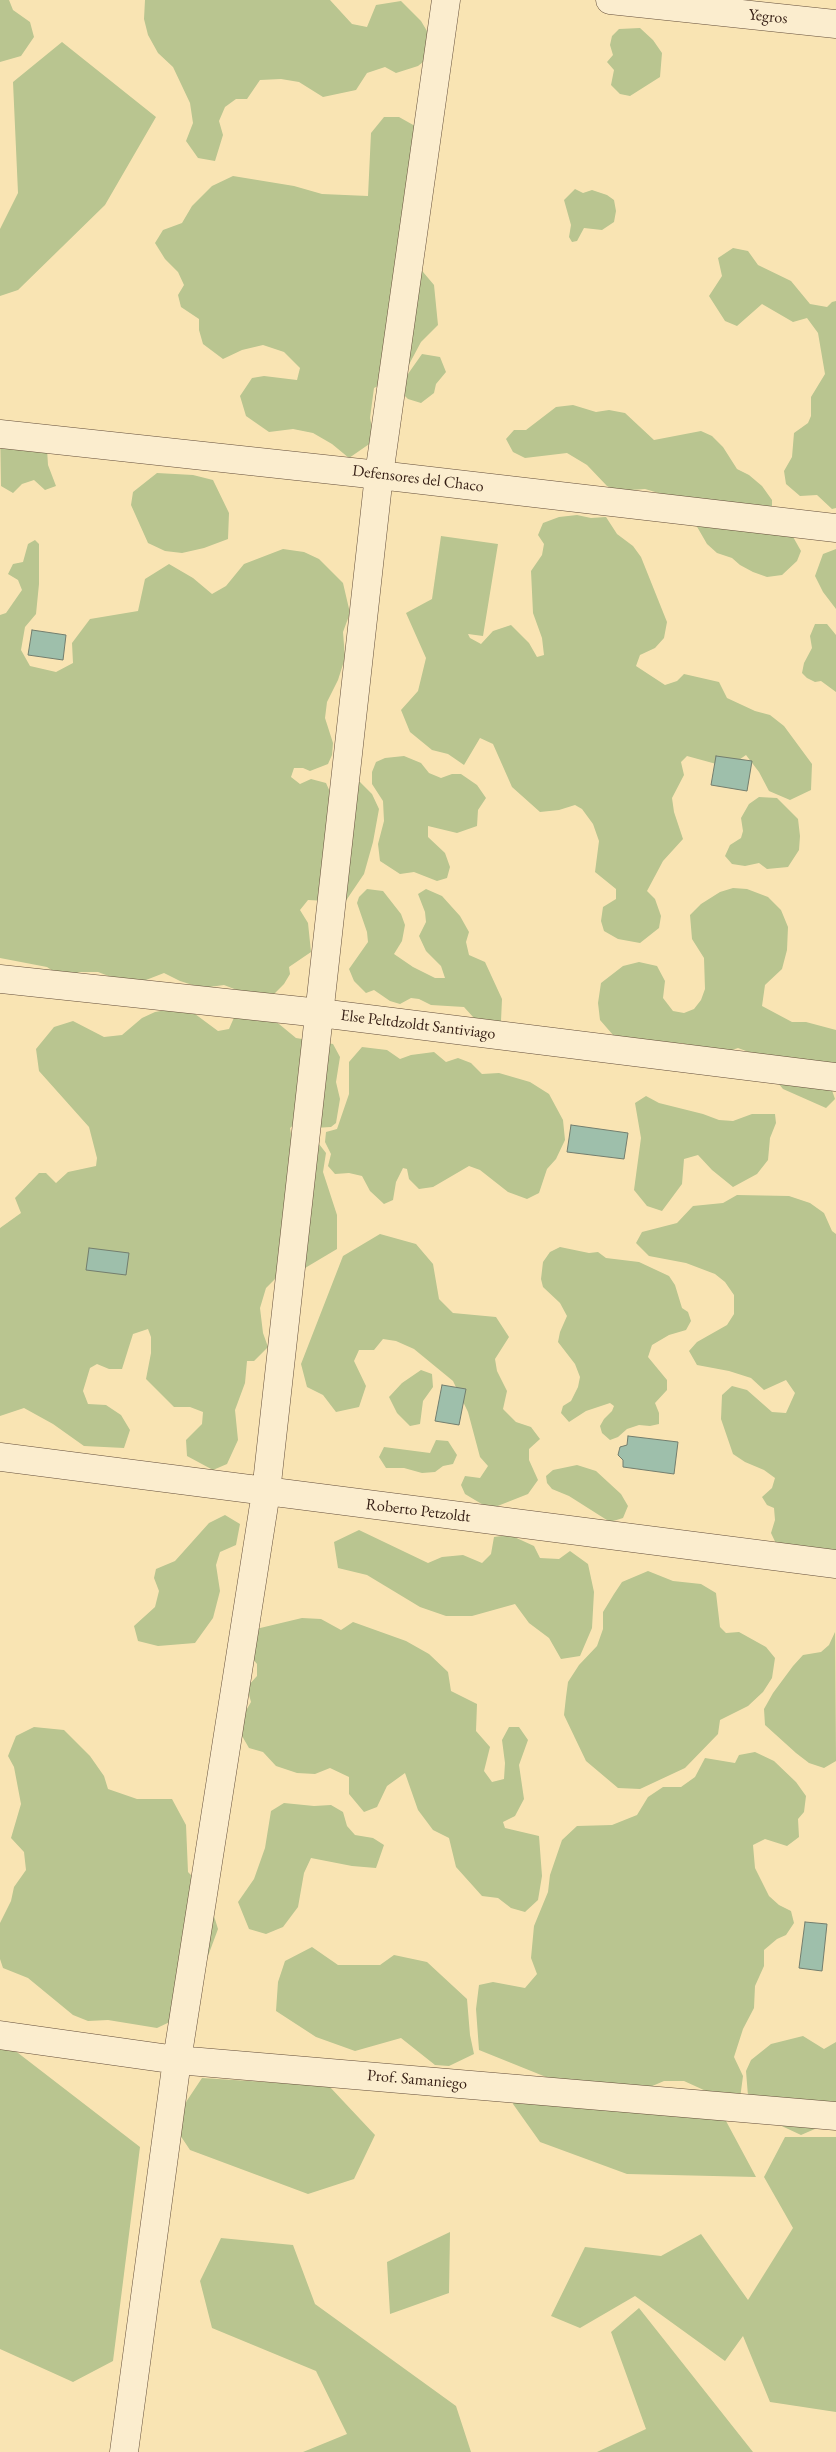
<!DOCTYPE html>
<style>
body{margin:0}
canvas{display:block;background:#f9e4b3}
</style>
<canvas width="836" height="2452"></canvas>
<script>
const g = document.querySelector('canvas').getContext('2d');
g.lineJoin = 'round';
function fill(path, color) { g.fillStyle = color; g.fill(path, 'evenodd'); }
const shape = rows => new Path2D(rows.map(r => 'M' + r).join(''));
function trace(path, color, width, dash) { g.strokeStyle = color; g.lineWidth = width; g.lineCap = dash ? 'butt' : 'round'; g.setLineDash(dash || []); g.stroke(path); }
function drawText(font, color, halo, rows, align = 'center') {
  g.font = font + ' "EB Garamond",serif'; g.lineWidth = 4.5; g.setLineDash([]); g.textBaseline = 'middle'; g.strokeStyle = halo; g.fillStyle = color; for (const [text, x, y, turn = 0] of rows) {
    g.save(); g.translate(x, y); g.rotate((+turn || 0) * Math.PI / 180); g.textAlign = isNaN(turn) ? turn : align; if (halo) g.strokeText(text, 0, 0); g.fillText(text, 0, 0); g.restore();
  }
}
const green = shape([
 [0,0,9,0,13,10,30,22,34,37,21,56,0,62],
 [145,0,330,0,352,24,367,27,376,5,401,1,421,21,433,41,428,58,418,66,396,73,385,67,367,73,356,90,323,97,299,82,281,79,260,80,247,99,236,99,225,107,219,121,223,135,215,161,198,158,186,141,193,123,190,103,173,67,158,53,148,35,144,19],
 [640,28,653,40,662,53,660,77,630,96,620,94,611,85,614,70,607,62,613,55,610,45,612,36,619,29],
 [62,42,156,117,105,205,18,290,0,296,0,229,18,193,13,82],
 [384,117,399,117,415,126,402,247,434,285,438,325,421,342,405,372,374,388,370,418,375,440,349,458,332,444,313,433,293,429,269,432,246,416,240,396,252,378,264,376,297,380,300,368,284,352,263,345,242,350,223,359,203,344,199,330,199,319,181,307,178,295,184,285,178,272,165,259,155,243,163,230,182,223,192,206,212,186,233,176,294,186,322,194,368,196,371,133],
 [575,189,583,193,592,190,607,195,614,200,616,211,614,222,602,230,584,228,577,241,572,242,569,237,571,225,564,200],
 [733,248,748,251,758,265,791,281,810,304,827,307,832,302,836,301,836,508,832,509,817,495,800,496,786,484,784,471,792,457,794,433,808,423,811,416,811,397,825,374,818,333,807,318,793,322,762,304,737,326,725,321,709,296,722,276,718,258],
 [422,354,440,357,446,372,436,384,434,393,421,403,408,399,402,393,403,381],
 [573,405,596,412,609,410,625,413,654,440,701,431,712,436,723,447,737,469,749,475,762,486,772,500,772,513,792,535,801,551,797,561,782,575,767,577,753,572,740,565,732,558,717,553,707,544,692,518,662,494,645,489,616,491,607,486,587,465,567,453,525,458,513,452,506,439,514,430,526,430,556,407],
 [0,422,47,449,48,465,56,486,45,490,34,480,22,484,13,493,1,486],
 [157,473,193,475,213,480,229,513,228,539,204,548,182,553,165,551,148,543,131,505,133,492],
 [577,515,591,518,606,517,617,534,633,546,641,557,667,622,664,638,655,648,640,655,636,666,665,685,677,681,684,674,719,682,727,698,755,711,770,715,784,726,812,764,811,790,790,800,769,791,759,772,746,755,733,764,720,765,687,756,681,762,684,775,672,798,674,812,683,839,663,861,647,891,655,899,661,916,659,928,640,943,618,939,604,931,601,921,603,907,616,899,616,889,595,872,599,841,593,824,582,809,575,805,559,810,540,812,512,787,493,744,480,738,464,765,448,754,432,750,410,732,401,710,418,691,426,658,406,613,432,599,441,536,498,544,483,636,468,634,470,638,481,644,493,631,511,625,529,643,537,657,544,655,542,638,533,613,531,571,542,555,544,544,538,535,543,523,559,517],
 [35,540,39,544,39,584,36,614,25,627,21,650,30,666,56,672,73,663,72,643,90,619,138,611,145,579,169,564,193,578,212,594,226,586,244,564,283,549,304,552,319,559,343,583,350,613,343,632,345,658,338,680,327,702,325,718,333,743,332,755,328,764,310,771,303,768,294,768,291,777,300,784,311,779,326,783,330,792,349,781,360,782,372,794,379,809,373,842,364,874,345,902,308,900,300,910,308,923,311,952,289,967,290,974,284,984,274,994,242,992,224,985,202,988,180,981,164,973,146,980,122,981,98,972,79,972,65,979,47,967,0,958,0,615,6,613,22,590,18,580,8,574,13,564,23,562,28,544],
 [836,549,836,609,823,592,815,576,823,554],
 [815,624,827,624,836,635,836,692,821,681,815,682,807,678,802,673,804,663,812,648,810,636],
 [404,756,421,763,429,773,441,778,452,774,461,774,477,785,486,798,478,810,477,826,457,833,428,826,428,837,445,853,450,867,447,878,437,881,414,872,400,874,380,861,378,844,384,821,383,801,372,784,372,772,376,762,385,758],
 [759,797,777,798,798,819,800,836,799,850,788,867,767,869,759,863,745,866,732,864,725,856,730,845,741,838,743,831,741,818,749,804],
 [733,888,747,889,768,897,781,910,788,927,787,950,782,969,765,985,762,1006,792,1022,806,1022,836,1030,836,1067,827,1076,835,1099,826,1108,783,1089,754,1054,738,1048,723,1053,700,1050,682,1043,668,1045,620,1043,600,1020,598,1003,601,983,623,966,639,962,657,966,665,981,663,998,673,1011,684,1013,694,1009,701,1000,705,989,704,958,692,939,690,915,701,904,720,892],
 [367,889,383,891,401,914,405,925,402,941,394,954,413,967,435,978,445,978,441,966,426,951,419,936,426,922,425,912,418,894,426,889,442,896,460,916,469,932,466,942,469,955,485,962,502,999,501,1021,483,1028,464,1007,431,1005,419,999,411,998,400,1004,390,1001,374,990,366,993,354,981,349,969,368,942,367,932,357,903,359,897],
 [172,1009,191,1011,218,1031,229,1029,236,1013,263,1014,279,1024,296,1038,333,1044,340,1057,336,1082,340,1099,336,1123,331,1127,314,1128,296,1123,290,1128,293,1146,319,1144,326,1153,323,1172,337,1215,337,1249,300,1271,276,1278,266,1288,260,1308,263,1333,268,1347,254,1361,247,1361,245,1383,235,1410,238,1440,227,1464,213,1470,187,1456,186,1440,202,1424,203,1412,190,1407,174,1407,146,1379,151,1353,151,1337,148,1329,133,1334,122,1369,109,1369,97,1364,90,1368,83,1391,88,1404,106,1405,121,1415,130,1430,124,1448,84,1446,53,1424,24,1408,0,1416,0,1228,21,1213,15,1198,39,1173,46,1173,56,1183,68,1172,96,1166,97,1158,89,1127,39,1071,36,1049,54,1027,73,1021,104,1037,122,1035,142,1018,155,1012],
 [362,1047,387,1050,400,1059,411,1055,434,1052,446,1062,458,1058,471,1063,482,1074,499,1073,530,1082,549,1094,563,1120,565,1140,556,1159,547,1169,539,1193,527,1199,508,1192,480,1170,469,1166,433,1187,419,1189,409,1179,407,1169,403,1168,396,1182,393,1200,384,1204,370,1191,362,1176,349,1173,335,1174,328,1166,331,1154,325,1142,326,1132,337,1129,349,1094,349,1062],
 [646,1096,659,1103,703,1114,719,1120,733,1121,752,1114,775,1114,776,1123,770,1138,768,1160,757,1174,733,1187,712,1170,698,1155,684,1159,682,1184,662,1211,647,1206,634,1190,641,1138,635,1103],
 [737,1195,789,1196,810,1203,824,1213,832,1231,836,1234,836,1568,780,1552,771,1533,775,1520,774,1508,767,1505,762,1497,772,1488,775,1478,764,1470,745,1462,733,1454,721,1419,722,1395,732,1386,747,1390,772,1412,786,1413,795,1393,786,1380,764,1390,751,1378,729,1371,697,1365,689,1351,697,1342,727,1325,734,1314,734,1295,725,1282,715,1274,686,1263,649,1256,636,1243,642,1232,677,1223,693,1206,723,1203],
 [380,1234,416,1244,433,1264,439,1299,453,1313,496,1317,509,1337,495,1359,497,1371,507,1391,503,1409,516,1422,531,1427,540,1439,529,1449,529,1460,538,1480,528,1494,490,1509,465,1494,461,1485,465,1476,480,1478,488,1466,480,1457,468,1412,453,1381,414,1349,396,1341,383,1339,374,1350,359,1350,354,1361,366,1386,359,1407,336,1412,323,1395,307,1387,301,1364,343,1256],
 [560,1247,589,1253,598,1252,606,1258,639,1262,669,1276,675,1285,682,1308,688,1312,691,1321,686,1330,669,1335,652,1345,648,1357,667,1380,667,1390,655,1403,659,1413,659,1424,650,1426,639,1425,627,1429,618,1437,610,1440,602,1433,600,1426,604,1419,612,1411,614,1406,610,1403,586,1411,569,1422,561,1413,563,1406,571,1401,578,1387,580,1377,575,1364,558,1342,560,1332,567,1316,560,1303,543,1287,541,1279,543,1262,550,1252],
 [421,1370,432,1374,433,1387,423,1401,420,1424,410,1426,397,1413,389,1397,402,1383],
 [436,1440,448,1441,457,1455,453,1464,443,1466,435,1472,422,1473,404,1468,386,1468,379,1457,384,1447,430,1453],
 [577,1465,596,1471,621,1494,628,1506,623,1518,610,1522,569,1496,552,1489,547,1483,546,1476,553,1470],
 [225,1515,240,1524,236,1545,220,1552,216,1565,220,1591,213,1618,195,1643,158,1646,138,1641,134,1626,155,1607,159,1591,154,1578,156,1569,175,1561,209,1523],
 [359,1530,428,1563,442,1557,463,1555,482,1563,491,1554,494,1537,510,1535,534,1546,540,1558,559,1559,570,1551,588,1564,594,1592,592,1628,580,1656,561,1659,549,1638,529,1623,515,1604,472,1616,446,1616,420,1607,367,1575,338,1568,334,1542],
 [648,1571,673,1581,701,1584,716,1593,720,1627,726,1633,739,1632,766,1647,775,1658,772,1678,763,1692,748,1706,720,1720,718,1734,685,1768,640,1789,618,1788,586,1761,564,1715,566,1697,568,1682,579,1665,597,1646,603,1629,603,1612,614,1594,622,1582],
 [302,1618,321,1619,341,1630,353,1622,406,1641,429,1654,448,1672,451,1691,477,1704,476,1731,490,1747,484,1771,492,1782,504,1779,505,1763,502,1740,509,1727,519,1727,528,1740,519,1765,524,1799,515,1816,503,1822,505,1828,539,1836,542,1876,538,1900,525,1912,511,1908,498,1898,482,1896,456,1867,449,1838,433,1830,418,1810,405,1773,387,1786,377,1807,364,1812,349,1794,349,1777,330,1768,315,1774,297,1773,276,1766,263,1752,249,1748,242,1736,241,1719,251,1702,247,1687,257,1676,257,1664,245,1650,256,1629],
 [835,1632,836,1761,824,1768,809,1763,796,1753,765,1725,764,1709,773,1693,793,1666,803,1655,821,1652,829,1645],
 [34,1727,64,1730,90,1756,104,1776,108,1789,137,1799,172,1799,186,1825,188,1872,200,1884,210,1903,218,1929,201,1975,174,2020,157,2028,108,2020,88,2021,73,2015,28,1978,3,1968,0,1959,0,1923,11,1901,14,1887,26,1870,24,1852,11,1838,21,1804,14,1767,8,1756,16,1736],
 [755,1752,774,1761,796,1782,806,1796,804,1812,798,1819,799,1837,787,1846,765,1839,753,1845,755,1868,769,1896,779,1905,791,1911,794,1923,786,1935,777,1939,764,1950,764,1966,755,1986,754,2008,743,2029,734,2057,743,2076,739,2106,684,2081,664,2081,643,2090,600,2088,585,2081,573,2084,551,2079,479,2050,476,2009,479,1985,493,1982,525,1988,537,1974,531,1958,534,1926,548,1892,550,1875,562,1840,577,1826,612,1825,637,1815,648,1797,663,1787,681,1787,695,1777,705,1758,735,1763,739,1755],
 [284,1803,314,1806,331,1805,343,1812,347,1826,355,1835,373,1838,384,1845,376,1868,352,1866,311,1858,304,1873,298,1907,283,1927,266,1934,249,1929,238,1902,254,1879,265,1848,271,1811],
 [312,1947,338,1965,380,1965,394,1955,427,1962,467,1999,470,2035,474,2054,449,2066,435,2065,401,2038,355,2051,316,2037,276,2011,278,1982,285,1961],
 [803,2036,824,2049,836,2042,836,2116,831,2122,801,2135,771,2121,748,2096,746,2071,751,2060,771,2044],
 [9,2046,140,2147,113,2361,73,2382,0,2349,0,2047],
 [527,2077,726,2121,756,2177,627,2174,540,2142,513,2104],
 [202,2078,329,2086,375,2135,354,2179,308,2194,190,2150,172,2123],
 [785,2137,836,2137,836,2412,770,2402,743,2336,725,2361,635,2296,580,2328,551,2316,585,2247,661,2256,701,2234,748,2300,793,2228,764,2177],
 [450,2232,449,2293,390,2314,387,2262],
 [221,2238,293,2245,315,2304,456,2406,471,2452,303,2452,347,2434,316,2371,212,2328,200,2281],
 [639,2308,753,2452,597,2452,646,2429,611,2332]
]);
const water = shape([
 [32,630,66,635,63,660,28,655,32,630],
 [716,756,752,761,747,791,711,785,716,756],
 [571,1125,628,1133,624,1159,567,1152,571,1125],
 [89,1248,129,1253,126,1275,86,1270,89,1248],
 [442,1385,466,1389,459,1425,435,1421,442,1385],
 [628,1436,678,1442,674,1474,623,1467,623,1460,618,1455,620,1447,627,1445,628,1436],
 [805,1922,827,1924,822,1971,799,1968,805,1922]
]);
const street = shape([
 [610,0,836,24],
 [0,434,379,475,836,528],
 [0,979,320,1013,836,1077],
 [0,1457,836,1564],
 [0,2035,177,2060,836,2116],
 [124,2452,177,2060,266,1492,379,475,446,0]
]);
const streetNames = [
 ["Yegros",768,17,6],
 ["Defensores del Chaco",418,479,7],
 ["Else Peltdzoldt Santiviago",418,1025,7],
 ["Roberto Petzoldt",418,1511,7],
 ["Prof. Samaniego",417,2080,5]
];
fill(green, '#b9c590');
fill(water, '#9ebfab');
trace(water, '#737e6e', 1);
trace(street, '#644e3a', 29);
trace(street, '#fbedce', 28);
drawText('16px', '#331c12', '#fbedce', streetNames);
</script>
